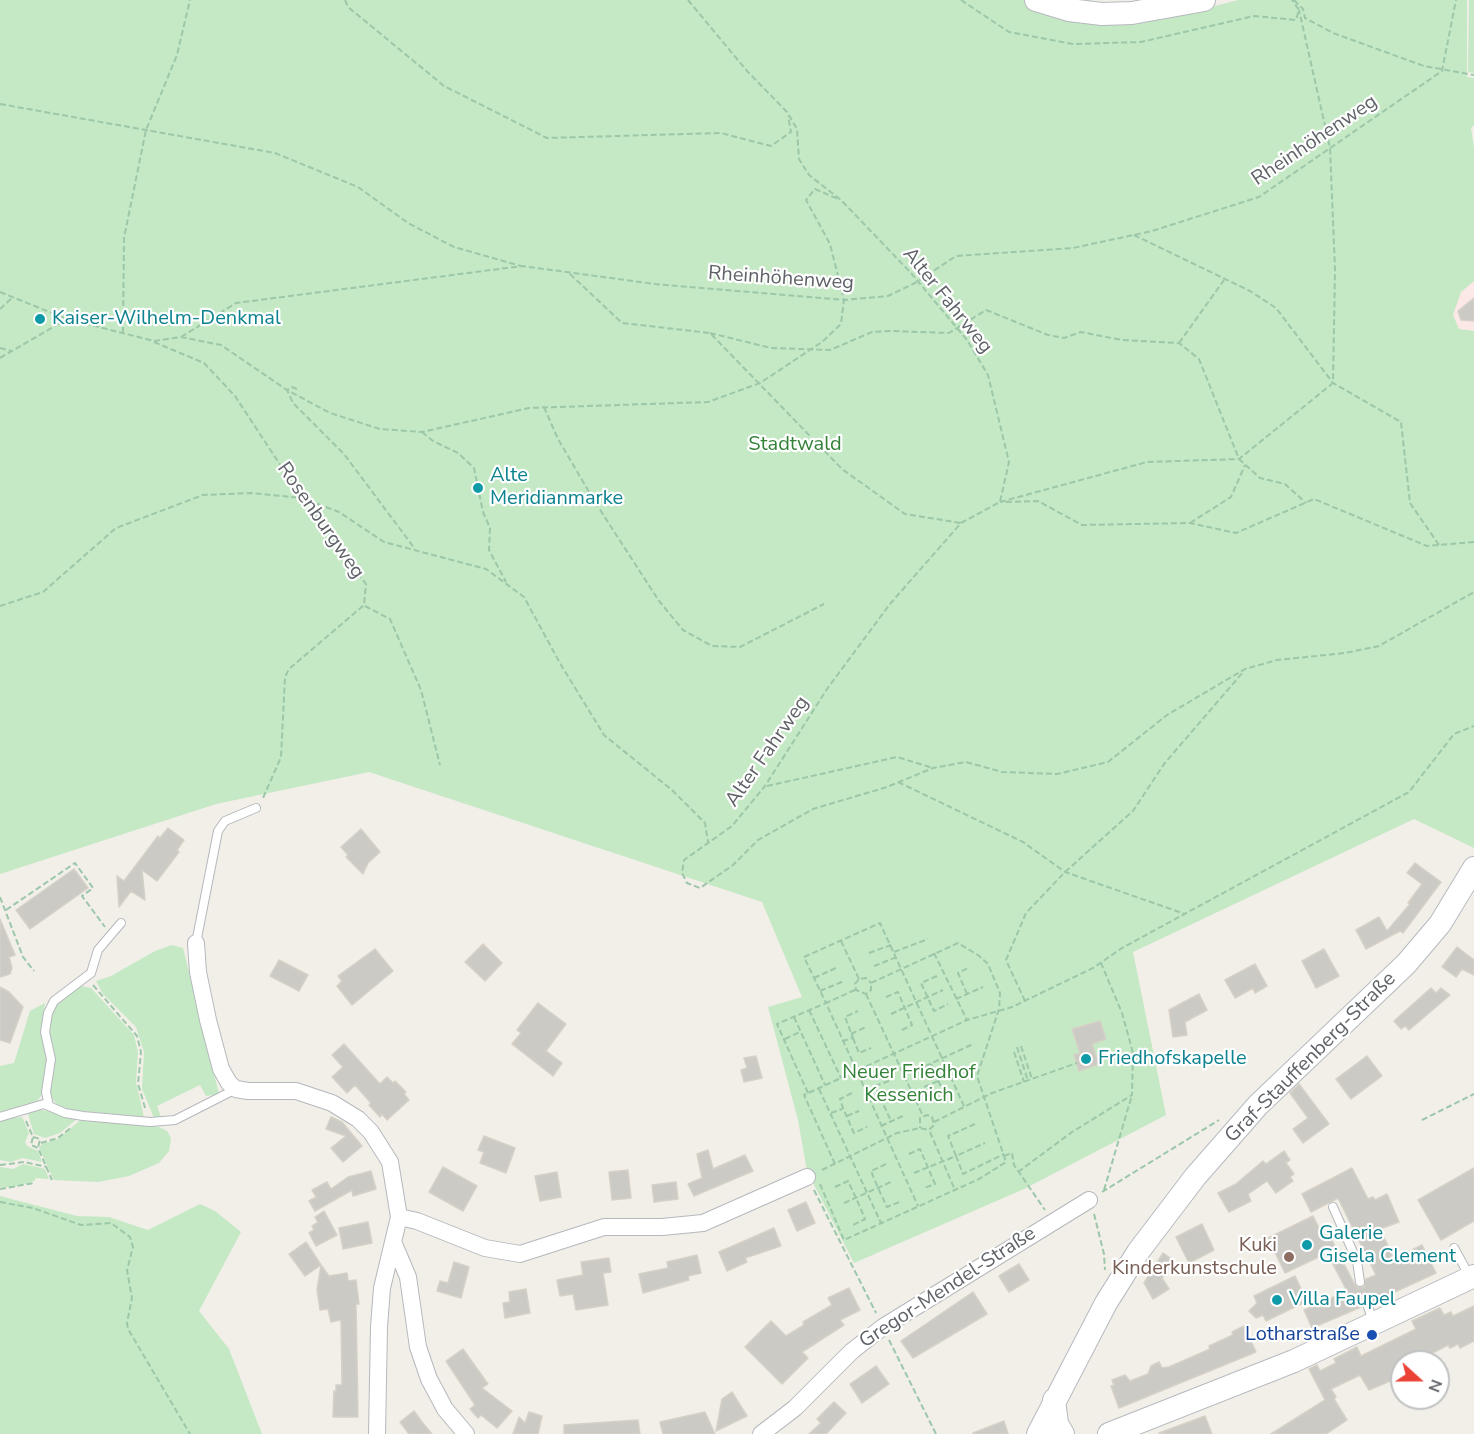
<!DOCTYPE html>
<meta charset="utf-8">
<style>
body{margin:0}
#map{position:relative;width:1474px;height:1434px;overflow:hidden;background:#f1efe8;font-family:"Nunito Sans",sans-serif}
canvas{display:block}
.north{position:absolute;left:1390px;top:1350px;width:60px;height:60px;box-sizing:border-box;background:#fff;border:2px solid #bfc1c3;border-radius:50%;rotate:111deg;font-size:16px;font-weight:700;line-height:24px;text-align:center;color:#5f6368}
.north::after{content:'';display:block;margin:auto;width:21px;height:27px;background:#ea4335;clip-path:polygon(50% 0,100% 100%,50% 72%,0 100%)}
</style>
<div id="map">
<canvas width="1474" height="1434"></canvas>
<div class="north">N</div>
</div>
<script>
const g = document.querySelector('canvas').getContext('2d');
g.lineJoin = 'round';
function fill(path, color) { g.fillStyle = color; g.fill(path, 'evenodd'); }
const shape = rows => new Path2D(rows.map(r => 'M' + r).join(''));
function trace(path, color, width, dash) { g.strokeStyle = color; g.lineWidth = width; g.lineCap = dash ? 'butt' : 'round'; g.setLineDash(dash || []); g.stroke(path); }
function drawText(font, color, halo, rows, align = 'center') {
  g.font = font + ' "Nunito Sans",sans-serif'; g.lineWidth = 4.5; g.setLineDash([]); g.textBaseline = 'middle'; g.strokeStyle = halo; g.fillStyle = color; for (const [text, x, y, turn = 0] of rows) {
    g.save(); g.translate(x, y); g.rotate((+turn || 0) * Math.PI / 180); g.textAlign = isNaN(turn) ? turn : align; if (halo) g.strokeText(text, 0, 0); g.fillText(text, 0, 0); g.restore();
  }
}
const medical = shape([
 [1474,281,1474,439,1473,331,1458,329,1452,315,1461,292]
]);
const green = shape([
 [0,0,1091,0,1106,24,1181,15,1238,0,1467,0,1467,77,1474,78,1474,125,1471,128,1474,148,1474,281,1461,292,1453,315,1459,329,1474,331,1474,848,1414,819,1133,952,1166,1115,1024,1189,854,1263,807,1171,798,1120,768,1007,802,997,762,902,369,772,216,804,0,874],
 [1469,0,1474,0,1474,73,1468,72],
 [172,945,183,948,219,1094,206,1096,200,1085,157,1106,161,1117,154,1118,142,1089,144,1052,136,1027,103,994,96,981,111,976,155,951],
 [81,986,91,988,134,1035,138,1052,136,1082,144,1117,72,1110,57,1105,50,1095,53,1057,50,1035,52,1011,57,1003],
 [45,1003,42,1022,47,1055,43,1093,38,1100,19,1109,0,1113,0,1066,14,1063,30,1011],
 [39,1110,52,1111,77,1119,60,1133,45,1138,34,1134,28,1114],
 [22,1117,29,1133,25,1142,27,1146,38,1151,42,1162,23,1158,10,1162,0,1160,0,1119],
 [84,1117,159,1127,167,1131,171,1138,169,1151,159,1163,129,1176,98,1182,54,1180,39,1148,42,1144,58,1139],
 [23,1164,45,1169,49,1179,36,1178,34,1181,14,1187,0,1187,0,1167,13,1169],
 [0,1196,77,1216,109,1217,148,1230,200,1204,215,1211,241,1232,199,1311,229,1349,262,1434,0,1434]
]);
const building = shape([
 [1474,298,1474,321,1461,320,1458,311,1474,298],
 [168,828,184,840,177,850,179,852,157,881,142,870,145,900,131,891,119,907,117,876,124,881,158,836,160,838,168,828],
 [361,829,380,852,368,863,363,874,346,857,348,855,341,847,361,829],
 [1415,863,1441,882,1403,933,1400,931,1366,949,1356,930,1379,917,1387,931,1410,904,1408,903,1422,884,1407,873,1415,863],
 [74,869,88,888,30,929,16,910,74,869],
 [0,919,15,955,9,957,12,968,10,974,0,977,0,919],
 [483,944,502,963,485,981,465,962,483,944],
 [1457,947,1474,960,1474,975,1462,969,1456,977,1442,967,1457,947],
 [375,949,393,971,352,1005,337,986,342,981,338,976,375,949],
 [1324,949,1339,976,1316,988,1302,961,1324,949],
 [279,960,308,975,299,991,270,976,279,960],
 [1255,964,1267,986,1255,993,1253,988,1235,998,1225,980,1255,964],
 [0,987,9,992,23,1007,10,1043,0,1040,0,987],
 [1431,988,1436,993,1441,988,1450,995,1409,1030,1405,1026,1401,1029,1394,1021,1431,988],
 [1199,994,1207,1010,1185,1022,1187,1035,1173,1037,1169,1010,1199,994],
 [538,1003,566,1024,546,1051,562,1063,553,1076,512,1044,521,1033,517,1030,538,1003],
 [1100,1021,1106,1039,1092,1044,1099,1064,1079,1071,1074,1055,1080,1053,1072,1029,1100,1021],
 [344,1044,380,1084,387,1077,393,1083,395,1081,406,1092,404,1094,409,1100,387,1120,382,1114,380,1117,369,1105,371,1103,355,1085,347,1093,332,1077,343,1067,332,1055,344,1044],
 [756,1056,762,1078,744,1082,741,1070,747,1068,744,1058,756,1056],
 [1367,1056,1382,1076,1351,1099,1336,1079,1367,1056],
 [1299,1084,1329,1124,1303,1143,1293,1129,1308,1118,1290,1093,1299,1084],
 [331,1117,342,1122,362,1146,343,1162,331,1148,346,1136,326,1129,331,1117],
 [484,1136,515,1148,506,1173,480,1163,484,1152,478,1150,484,1136],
 [708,1150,713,1169,745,1155,753,1171,694,1196,688,1184,702,1178,697,1154,708,1150],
 [1284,1151,1290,1160,1286,1163,1294,1174,1290,1177,1293,1181,1276,1193,1267,1181,1248,1194,1251,1201,1229,1212,1218,1193,1236,1184,1263,1161,1266,1164,1284,1151],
 [443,1167,477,1186,463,1211,429,1192,443,1167],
 [1352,1168,1368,1199,1373,1197,1375,1200,1387,1194,1399,1222,1380,1229,1394,1259,1422,1245,1436,1273,1373,1302,1364,1298,1361,1307,1312,1328,1304,1310,1347,1291,1327,1253,1285,1273,1268,1238,1313,1216,1321,1232,1326,1229,1355,1285,1358,1288,1364,1287,1366,1279,1376,1275,1338,1198,1311,1212,1302,1194,1352,1168],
 [1474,1168,1474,1221,1441,1240,1418,1200,1474,1168],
 [628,1170,631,1198,612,1200,609,1172,628,1170],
 [371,1171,376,1189,353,1196,352,1190,315,1211,309,1201,316,1197,312,1190,327,1182,331,1189,348,1177,371,1171],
 [557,1172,561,1197,540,1201,535,1176,557,1172],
 [676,1182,678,1199,654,1202,652,1185,676,1182],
 [806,1202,815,1223,797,1231,788,1210,806,1202],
 [324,1211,337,1235,316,1246,309,1233,314,1230,312,1226,318,1222,315,1217,324,1211],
 [368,1222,372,1243,343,1249,339,1228,368,1222],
 [1202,1224,1214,1250,1189,1263,1176,1237,1202,1224],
 [774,1228,781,1246,745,1258,747,1262,727,1271,719,1252,774,1228],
 [306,1242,321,1265,305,1276,289,1254,306,1242],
 [1163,1253,1173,1260,1162,1278,1169,1289,1153,1299,1144,1283,1163,1253],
 [697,1255,701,1273,688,1276,689,1280,643,1293,639,1274,668,1268,667,1262,697,1255],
 [609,1258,611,1272,603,1273,608,1305,576,1310,573,1294,560,1296,557,1280,583,1275,581,1262,609,1258],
 [454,1262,469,1267,461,1298,437,1291,440,1281,448,1283,454,1262],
 [1019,1264,1029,1280,1009,1292,999,1276,1019,1264],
 [321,1265,329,1276,347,1273,348,1281,356,1280,359,1304,356,1304,358,1417,333,1417,334,1391,336,1391,336,1385,342,1385,341,1320,331,1322,328,1309,320,1310,317,1290,321,1265],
 [1295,1276,1307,1301,1266,1321,1263,1315,1256,1318,1249,1311,1257,1303,1254,1296,1295,1276],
 [849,1288,860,1310,840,1320,844,1325,802,1352,808,1358,782,1384,745,1347,771,1321,786,1336,804,1325,803,1322,832,1305,828,1298,849,1288],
 [526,1289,530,1313,505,1318,503,1303,510,1302,509,1292,526,1289],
 [973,1292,987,1314,913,1358,901,1341,973,1292],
 [1474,1306,1474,1341,1460,1348,1458,1344,1450,1348,1448,1345,1415,1362,1402,1362,1402,1376,1369,1390,1360,1375,1331,1389,1336,1397,1334,1399,1347,1420,1326,1434,1271,1434,1325,1400,1309,1369,1317,1365,1320,1371,1336,1363,1334,1359,1357,1347,1361,1356,1416,1329,1412,1321,1440,1308,1444,1315,1451,1312,1453,1316,1474,1306],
 [1244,1326,1256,1352,1119,1408,1111,1386,1114,1385,1112,1380,1125,1375,1130,1381,1148,1374,1151,1366,1159,1362,1162,1368,1169,1367,1210,1349,1209,1346,1233,1335,1232,1332,1244,1326],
 [463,1349,488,1384,482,1388,512,1411,497,1428,481,1415,478,1418,470,1409,475,1405,446,1361,463,1349],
 [876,1366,889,1384,862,1403,850,1384,876,1366],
 [732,1392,747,1416,716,1431,722,1399,732,1392],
 [834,1402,846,1413,826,1434,809,1434,821,1423,817,1419,834,1402],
 [414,1411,422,1422,432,1434,409,1434,400,1422,414,1411],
 [529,1412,542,1416,538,1434,513,1434,519,1417,525,1423,529,1412],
 [705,1412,715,1434,663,1434,660,1422,705,1412],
 [1205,1416,1212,1434,1159,1434,1159,1433,1205,1416],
 [638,1420,640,1434,564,1434,564,1425,638,1420],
 [1004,1421,1008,1434,973,1434,973,1433,1004,1421]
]);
const path = shape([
 [345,0,348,7,444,86,547,138,721,133,771,146,791,132,788,116],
 [688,0,747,71,787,112,797,129,799,159,809,175,841,200,911,273,967,340,988,375,1009,462,1000,502,961,523,890,604,827,689,765,786,732,826,684,860,682,873,687,883,700,888,733,865,758,840,813,809,887,787,933,768,966,762,1002,772,1057,774,1108,762,1167,715,1245,669,1277,660,1345,653,1379,646,1474,592],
 [961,0,1009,32,1073,44,1141,42,1254,16,1296,20,1299,10,1292,0],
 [1294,0,1303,9,1305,18,1333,33,1424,66,1474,75],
 [0,104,275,153,358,187,408,223,454,247,521,266],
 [1134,235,1250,291,1276,308,1333,383,1401,422,1410,503,1439,545],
 [570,274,622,323,710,333,842,469,905,514,961,523],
 [0,292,67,319,154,341,181,337,221,345,287,390,330,413,380,429,422,432,529,408,708,402,760,383,822,342,841,324,844,300,830,244,806,200,815,189,838,199],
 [0,309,13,297],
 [123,333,124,238,146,130,177,55,190,0],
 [710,333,771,348,830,350,872,332,890,331,949,333,986,310,1048,335,1064,338,1081,332,1122,340,1179,343,1199,359,1239,459,1260,478,1285,484,1306,503],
 [181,337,236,303,522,266,655,284,844,300,888,296,917,282,956,256,1073,248,1152,231,1259,197,1442,71,1456,0],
 [154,342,204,363,235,396,302,498,366,584,364,605,289,669,285,677,281,757,263,798],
 [1179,343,1224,280],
 [0,348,12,351],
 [0,358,67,319],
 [297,389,292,387,287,390,293,403,344,454,415,549],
 [544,407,558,439,595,502,659,601,683,630,712,646,740,647,824,604],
 [422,432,433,441,458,453,474,468,483,512,490,528,489,550,506,582],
 [1000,502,1147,462,1239,459,1333,383,1335,269,1330,148,1299,10],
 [1006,502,1038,501,1082,525,1190,523,1236,533,1314,499,1427,546,1474,542],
 [1190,523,1231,497,1245,465],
 [0,606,43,592,116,528,203,495,251,493,302,498,339,512,384,542,486,569,524,597,561,665,604,735,672,790,705,823,708,842],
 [365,606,390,619,421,690,440,765],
 [898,782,1023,842,1065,872,1185,914],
 [767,786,897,757,933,768],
 [0,897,23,957,34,971],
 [6,910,75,863,93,888,82,896,105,927],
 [841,941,859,979],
 [894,952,928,939],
 [869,953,891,945],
 [934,953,967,1020],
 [874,966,897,957],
 [937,976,921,983,934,1011,948,1004],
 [814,978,838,967],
 [93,985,137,1036,141,1052,138,1084,146,1111],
 [855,990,826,1003,918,1206],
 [820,991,844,981],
 [866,994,923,1116],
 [967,994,958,973,968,968],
 [886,997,898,992,912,1025,900,1031],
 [956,999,983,987],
 [1025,1001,1006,960,1026,913,1065,872,1133,811,1164,764,1244,671],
 [809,1010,841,1078],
 [891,1014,943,990],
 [794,1017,825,1085],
 [851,1034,866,1027],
 [853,1038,859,1053,871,1048],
 [785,1039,800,1032],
 [842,1041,853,1038,845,1017,858,1011],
 [1021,1046,1032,1079],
 [1017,1047,1028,1081],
 [1014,1052,1024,1082],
 [931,1064,945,1096,937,1100],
 [917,1070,973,1044],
 [889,1081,875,1086,891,1121],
 [924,1087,938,1081],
 [819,1089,881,1223],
 [808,1093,777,1024,826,1003,804,957,880,923,964,1106],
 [852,1093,840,1099,843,1108,854,1133,867,1127],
 [882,1102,897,1097],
 [831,1113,842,1109],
 [847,1116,859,1111],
 [1422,1120,1474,1094],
 [26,1121,33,1137,31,1145,38,1148,52,1180],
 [934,1122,992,1093,1077,1063],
 [975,1124,948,1136,956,1156,985,1143],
 [881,1126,905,1115],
 [930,1132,955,1190],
 [33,1137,40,1139,38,1148],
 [41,1143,58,1138,72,1127],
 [909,1154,920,1149,935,1184,924,1188],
 [1004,1156,1012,1153,1014,1165,1045,1210],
 [835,1164,804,1095,967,1020,1012,1007,1093,968,1122,948,1409,792,1454,734,1474,726],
 [886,1164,871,1171,878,1188,887,1207,902,1201],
 [0,1165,24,1162,47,1167],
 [822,1170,897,1133,920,1128,929,1130,934,1125,932,1117,927,1115,920,1118,920,1128],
 [1018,1172,1072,1132,1132,1095,1133,1053,1122,1013,1101,963],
 [914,1173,956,1156,963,1174,1004,1154],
 [820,1184,844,1240,979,1179,1006,1162,977,1076,999,1009,1000,993,988,964,978,955,958,943,871,983,871,990,866,994,856,990,855,984,859,979,866,978,871,983],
 [835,1187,848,1181,856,1198,865,1219,853,1225],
 [0,1189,34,1183],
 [814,1190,876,1313],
 [1104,1190,1132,1095],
 [1102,1192,1219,1120],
 [0,1202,33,1208,81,1225,111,1223,130,1237,133,1247,127,1270,132,1298,127,1323,128,1329,190,1434],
 [844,1203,893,1181],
 [1094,1214,1104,1254,1105,1270],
 [889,1340,936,1434]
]);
const lane = shape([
 [196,943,218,831,225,821,256,808],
 [49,1106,46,1092,51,1059,45,1032,48,1013,54,1001,91,973,98,950,121,923],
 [0,1117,44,1104,65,1113,83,1116,150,1122,175,1120,236,1089],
 [1333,1207,1357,1261,1360,1282],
 [1454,1248,1470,1277],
 [1367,1304,1373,1321]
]);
const street = shape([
 [196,943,198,972,208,1020,221,1069,229,1083,236,1089,248,1091,296,1091,332,1103,358,1119,371,1132,390,1162,399,1217,382,1288,379,1327,377,1434],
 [399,1217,417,1221,485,1248,520,1254,604,1227,662,1227,703,1223,807,1177],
 [394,1244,408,1277,418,1347,429,1379,445,1409,466,1434],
 [761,1434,795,1408,852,1351,883,1327,1089,1200]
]);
const secondary = shape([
 [1036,0,1069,10,1102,14,1132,13,1204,0],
 [1054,1400,1057,1424,1063,1434],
 [1038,1434,1106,1303,1138,1252,1195,1177,1258,1105,1406,964,1440,924,1474,868],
 [1109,1434,1294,1361,1474,1276]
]);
const markers = [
 [40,319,6,"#0f9aa8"],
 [478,488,6,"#0f9aa8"],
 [1086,1059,6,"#0f9aa8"],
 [1307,1245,6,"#0f9aa8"],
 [1289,1257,6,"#8d6e63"],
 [1277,1300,6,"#0f9aa8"],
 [1372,1335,6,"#1a4fb4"]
];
const streetNames = [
 ["Rheinhöhenweg",1315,141,-34],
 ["Rheinhöhenweg",781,279,4],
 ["Alter Fahrweg",947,301,51],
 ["Rosenburgweg",320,521,55],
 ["Alter Fahrweg",768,752,-55],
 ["Graf-Stauffenberg-Straße",1311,1058,-45],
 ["Gregor-Mendel-Straße",948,1288,-33]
];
const cultureNames = [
 ["Kaiser-Wilhelm-Denkmal",52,319],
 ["Alte",490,476],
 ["Meridianmarke",490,499],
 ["Friedhofskapelle",1098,1059],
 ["Galerie",1319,1234],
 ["Gisela Clement",1319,1257],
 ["Villa Faupel",1289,1300]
];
const parkNames = [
 ["Stadtwald",795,445],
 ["Neuer Friedhof",909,1073],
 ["Kessenich",909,1096]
];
const educationNames = [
 ["Kuki",1277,1246],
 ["Kinderkunstschule",1277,1269]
];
const transitNames = [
 ["Lotharstraße",1360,1335]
];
fill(medical, '#fce8e6');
fill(green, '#c5e8c5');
fill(building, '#cccac5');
trace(building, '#d6d1c6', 1.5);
trace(lane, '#b5b8bc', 10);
trace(street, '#b5b8bc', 18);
trace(secondary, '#b6babf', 24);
trace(path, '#9cc7a9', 2, [6, 3]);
trace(lane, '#fff', 8);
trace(street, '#fff', 16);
trace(secondary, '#fff', 22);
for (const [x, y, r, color] of markers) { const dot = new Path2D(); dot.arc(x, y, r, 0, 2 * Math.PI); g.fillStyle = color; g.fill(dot); trace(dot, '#fff', 2); }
drawText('20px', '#5f6368', '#fff', streetNames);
drawText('20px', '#0d838f', '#fff', cultureNames, 'left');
drawText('20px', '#348238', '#fff', parkNames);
drawText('20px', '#785e54', '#fff', educationNames, 'right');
drawText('20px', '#164399', '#fff', transitNames, 'right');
</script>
